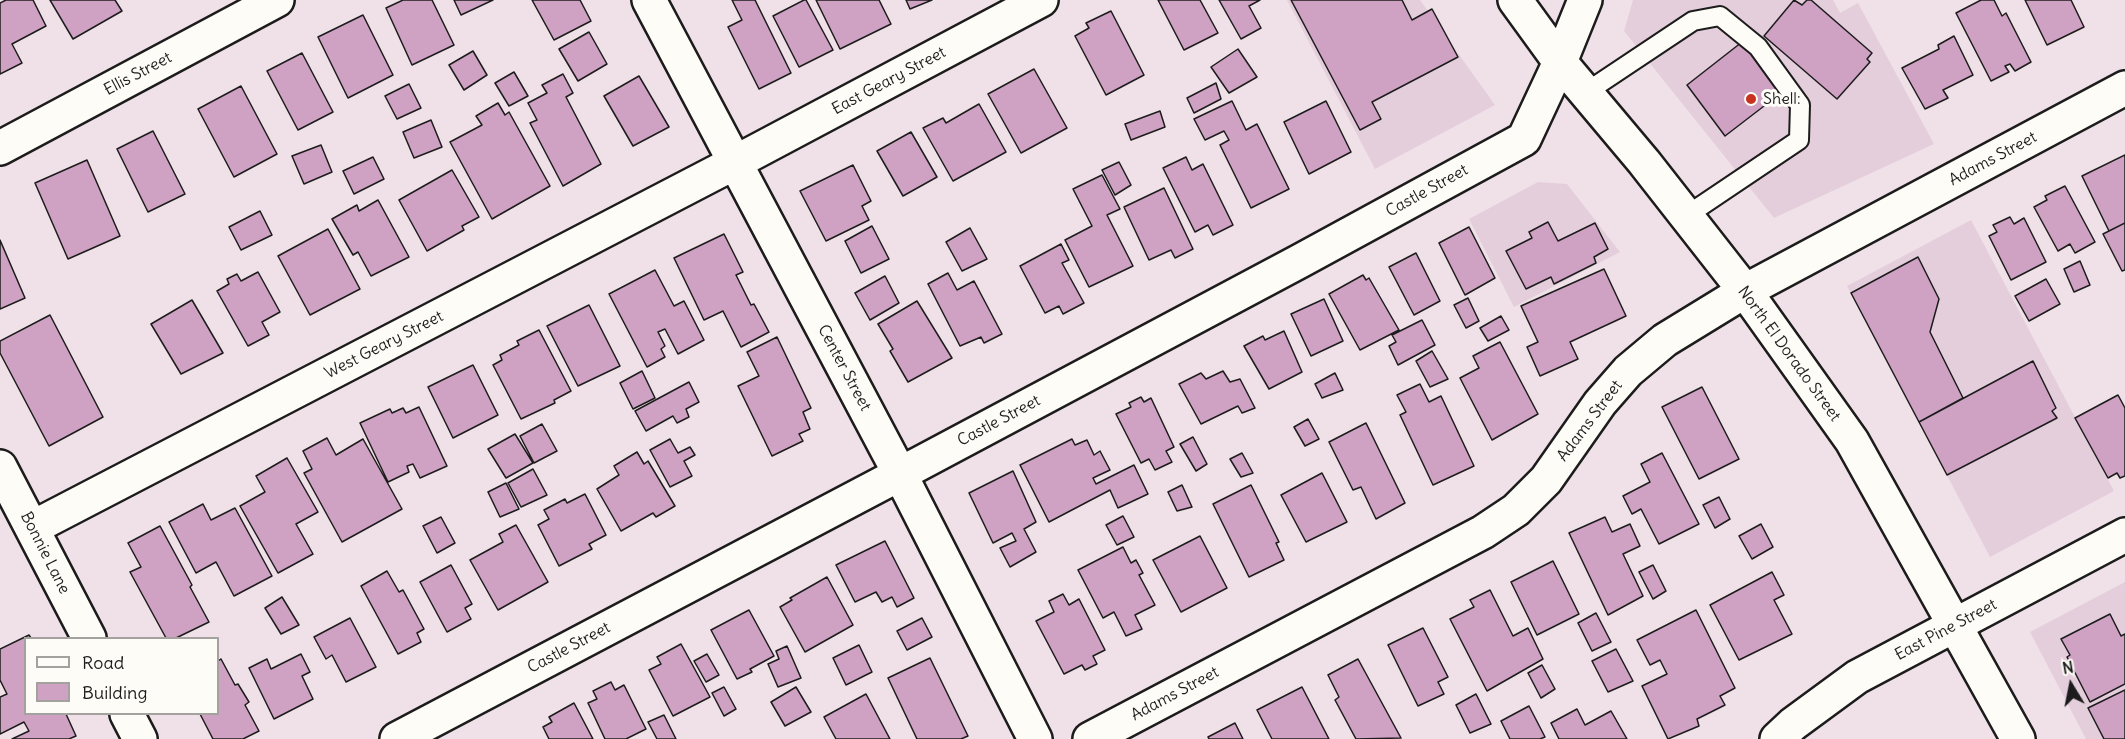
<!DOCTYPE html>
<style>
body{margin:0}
#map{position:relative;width:2125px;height:739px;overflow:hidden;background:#efe1e7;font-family:Delius,sans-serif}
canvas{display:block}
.legend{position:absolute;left:24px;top:637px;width:195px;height:78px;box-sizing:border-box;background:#fdfcf7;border:2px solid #a3a29f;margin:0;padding:8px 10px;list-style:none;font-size:18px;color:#1c1c1c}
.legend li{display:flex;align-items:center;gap:12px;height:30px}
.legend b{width:30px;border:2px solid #a3a29f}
.north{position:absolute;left:2041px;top:655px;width:60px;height:60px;-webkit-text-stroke:4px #fdfcf7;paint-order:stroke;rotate:350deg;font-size:16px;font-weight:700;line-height:24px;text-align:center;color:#1c1c1c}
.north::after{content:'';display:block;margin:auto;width:21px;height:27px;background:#1c1c1c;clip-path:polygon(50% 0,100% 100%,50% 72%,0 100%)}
</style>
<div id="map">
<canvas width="2125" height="739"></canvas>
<ul class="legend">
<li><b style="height:8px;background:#fdfcf7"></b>Road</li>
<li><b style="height:16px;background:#cfa1c2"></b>Building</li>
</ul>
<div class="north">N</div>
</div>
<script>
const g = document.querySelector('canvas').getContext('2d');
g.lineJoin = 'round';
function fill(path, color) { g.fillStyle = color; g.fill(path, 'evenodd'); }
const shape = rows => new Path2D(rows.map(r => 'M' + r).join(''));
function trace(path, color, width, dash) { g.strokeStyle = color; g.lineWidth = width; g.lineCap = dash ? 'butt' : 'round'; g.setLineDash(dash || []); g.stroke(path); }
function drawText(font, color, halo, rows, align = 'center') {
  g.font = font + ' Delius,sans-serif'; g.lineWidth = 6; g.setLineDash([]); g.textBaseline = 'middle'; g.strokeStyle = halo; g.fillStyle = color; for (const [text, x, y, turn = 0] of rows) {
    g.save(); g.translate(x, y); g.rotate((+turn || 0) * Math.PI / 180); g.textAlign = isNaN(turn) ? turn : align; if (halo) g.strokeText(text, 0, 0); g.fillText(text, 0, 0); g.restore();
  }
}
const built = shape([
 [1287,0,1420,0,1495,105,1375,169],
 [1633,0,1833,0,1840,13,1858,3,1934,144,1774,218,1624,31],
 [1538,182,1567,184,1620,252,1514,307,1469,219],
 [1971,220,2114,491,1990,557,1847,286],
 [2125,582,2125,739,2086,739,2030,632]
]);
const building = shape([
 [6,0,33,0,46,26,12,44,22,63,0,74,0,3,6,0],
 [50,0,115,0,122,11,73,39,50,0],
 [403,0,432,0,454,45,412,65,386,8,403,0],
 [454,0,493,0,461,15,454,0],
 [532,0,580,0,591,21,554,40,532,0],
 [732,0,755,0,791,73,759,89,728,27,742,20,732,0],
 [804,0,806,0,833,50,799,67,773,16,804,0],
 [816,0,879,0,891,24,840,49,816,0],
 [906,0,932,0,910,9,906,0],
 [1158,0,1200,0,1218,33,1184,50,1158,0],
 [1219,0,1260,0,1249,6,1261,28,1241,39,1219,0],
 [1291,0,1402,0,1412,20,1432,9,1458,57,1372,102,1381,119,1360,130,1291,0],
 [1794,0,1802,5,1807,0,1811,0,1872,53,1867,59,1870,62,1837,99,1764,36,1794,0],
 [1981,0,1994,0,2002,16,2006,13,2031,62,2015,71,2010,64,2005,66,2009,72,1991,81,1956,13,1981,0],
 [2025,0,2071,0,2084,27,2047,45,2025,0],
 [1111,11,1144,75,1106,95,1075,36,1089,28,1086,23,1111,11],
 [363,15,393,75,348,98,318,37,363,15],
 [589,32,607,64,578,81,559,49,589,32],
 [1954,36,1973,75,1943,90,1948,98,1925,109,1902,68,1939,49,1938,45,1954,36],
 [1742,42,1781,93,1725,136,1687,85,1742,42],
 [1238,49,1257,77,1229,93,1211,67,1238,49],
 [473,51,487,75,464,90,449,65,473,51],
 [302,53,333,112,298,130,267,71,302,53],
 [1034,69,1067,128,1021,153,988,94,1034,69],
 [514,72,528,96,509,106,495,83,514,72],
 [563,74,573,93,566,97,601,164,563,186,530,123,537,120,528,103,547,93,542,85,563,74],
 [639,76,669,127,633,146,604,96,639,76],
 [1216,83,1221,99,1194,113,1187,98,1216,83],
 [409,84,421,108,397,119,385,96,409,84],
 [241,86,277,154,234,177,198,109,241,86],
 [1232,101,1246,130,1257,124,1289,189,1251,208,1220,145,1229,140,1224,131,1205,140,1194,119,1232,101],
 [1326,101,1351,152,1309,174,1284,122,1326,101],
 [498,103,505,115,509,112,550,186,492,219,450,142,482,125,476,116,498,103],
 [979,104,1006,152,953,181,923,128,943,118,946,123,979,104],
 [1160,111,1165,127,1131,140,1125,124,1160,111],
 [431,120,442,147,414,158,403,132,431,120],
 [153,131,185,194,148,212,117,149,153,131],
 [911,132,937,177,903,196,877,151,911,132],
 [321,145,332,172,304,184,292,156,321,145],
 [2125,155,2125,223,2109,231,2082,176,2125,155],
 [373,157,384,179,354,194,343,171,373,157],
 [1186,157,1192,170,1203,164,1233,225,1213,235,1208,225,1195,232,1163,168,1186,157],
 [87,160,120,236,68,259,35,183,87,160],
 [1119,162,1131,185,1115,195,1102,170,1119,162],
 [853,165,871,201,862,206,869,220,826,241,800,191,853,165],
 [452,170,479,217,462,226,464,230,427,251,399,200,452,170],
 [1102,175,1120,209,1107,215,1133,266,1089,287,1065,240,1092,226,1073,189,1102,175],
 [2065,186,2095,242,2075,253,2070,244,2058,251,2034,207,2047,200,2045,196,2065,186],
 [1164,188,1193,249,1175,258,1171,250,1149,260,1124,207,1164,188],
 [378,200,409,257,371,276,358,252,353,255,332,219,357,205,359,211,378,200],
 [260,211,272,235,241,250,229,227,260,211],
 [2010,217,2014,224,2024,218,2046,262,2011,280,1989,236,1997,232,1993,225,2010,217],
 [1548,222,1558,241,1595,223,1608,249,1594,257,1596,263,1554,284,1551,277,1526,289,1506,251,1532,238,1529,232,1548,222],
 [2125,223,2125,270,2122,271,2103,234,2125,223],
 [872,226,889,259,861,273,845,241,872,226],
 [1469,227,1495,278,1465,295,1439,243,1469,227],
 [970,228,987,259,962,271,946,242,970,228],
 [328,229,360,289,310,315,278,256,328,229],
 [724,234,743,272,736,275,751,305,754,304,769,332,741,347,723,311,704,320,674,258,724,234],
 [0,240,25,298,0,309,0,240],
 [1061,244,1069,260,1062,263,1084,303,1063,314,1059,306,1045,313,1020,266,1061,244],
 [1416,253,1440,301,1414,315,1389,267,1416,253],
 [1918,257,1939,299,1930,332,1963,398,1919,422,1851,293,1918,257],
 [2080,261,2090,285,2074,292,2064,269,2080,261],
 [1604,269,1626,316,1570,342,1578,359,1540,376,1527,347,1538,342,1521,306,1604,269],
 [655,270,674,306,684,301,704,340,678,354,665,329,658,332,665,346,661,349,665,357,647,367,609,294,655,270],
 [258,272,280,312,262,322,269,335,248,346,217,291,229,284,227,279,237,274,241,281,258,272],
 [948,273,957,290,974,281,1002,334,984,343,981,337,960,346,928,284,948,273],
 [1363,275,1366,280,1369,278,1399,330,1360,350,1329,294,1363,275],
 [885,276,899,303,870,320,855,293,885,276],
 [2046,279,2060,304,2029,321,2015,296,2046,279],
 [1468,298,1479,321,1466,328,1454,305,1468,298],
 [1324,299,1343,341,1311,356,1291,314,1324,299],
 [192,300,223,353,181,374,151,324,192,300],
 [917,301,952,358,908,382,890,351,893,349,878,324,917,301],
 [589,305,620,366,578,386,547,326,589,305],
 [50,315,103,417,49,446,0,353,0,341,50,315],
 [1501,316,1509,330,1488,341,1480,328,1501,316],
 [1422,320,1435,345,1398,365,1389,346,1396,342,1392,335,1422,320],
 [539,330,571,391,554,400,555,403,521,419,493,365,502,360,500,355,519,345,517,341,539,330],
 [1284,331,1302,372,1269,389,1244,346,1263,336,1265,340,1284,331],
 [777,337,811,408,803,412,810,429,799,434,803,441,772,456,738,386,759,376,747,352,777,337],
 [1500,342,1538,414,1492,440,1460,378,1479,368,1473,356,1500,342],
 [1432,351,1448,379,1430,387,1416,361,1432,351],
 [2033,361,2056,408,2052,411,2057,418,1947,475,1919,422,2033,361],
 [473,365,498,415,453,438,428,387,473,365],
 [642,371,655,398,633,409,620,383,642,371],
 [1223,371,1230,382,1240,379,1255,408,1242,413,1238,406,1201,424,1179,384,1201,373,1206,379,1223,371],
 [1335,373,1343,390,1322,398,1315,384,1335,373],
 [689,382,699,402,686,409,689,417,677,423,673,416,646,431,635,411,689,382],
 [1420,384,1429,402,1441,396,1474,466,1433,485,1400,415,1406,412,1397,395,1420,384],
 [1702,387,1739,459,1699,479,1662,407,1702,387],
 [2118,395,2125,408,2125,476,2120,478,2117,473,2108,478,2075,418,2118,395],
 [1141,397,1144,402,1151,398,1174,447,1166,451,1172,462,1155,470,1149,459,1141,463,1116,414,1131,407,1129,403,1141,397],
 [419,407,447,466,420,478,413,464,407,466,409,472,388,482,360,423,390,409,392,413,403,408,406,413,419,407],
 [1308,419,1319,439,1305,446,1294,427,1308,419],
 [1366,423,1405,503,1376,519,1361,487,1353,490,1329,442,1366,423],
 [542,424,557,451,534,463,520,436,542,424],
 [515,434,533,463,506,478,488,449,515,434],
 [1193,437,1207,464,1196,471,1180,444,1193,437],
 [327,438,336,455,363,439,402,509,342,542,304,473,312,469,303,451,327,438],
 [670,439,678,453,690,447,695,455,684,461,692,476,670,487,650,450,670,439],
 [1072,439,1075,445,1087,440,1094,455,1100,451,1110,470,1093,478,1096,484,1134,465,1148,494,1118,508,1110,490,1049,522,1020,465,1072,439],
 [637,452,644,464,648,461,675,506,656,517,653,513,621,531,597,489,619,475,614,466,637,452],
 [1242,453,1253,473,1241,477,1230,459,1242,453],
 [1662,453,1699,524,1659,544,1641,509,1632,514,1623,496,1650,482,1641,464,1662,453],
 [287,458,318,512,296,524,313,554,278,573,240,506,265,492,256,476,287,458],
 [533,469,547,495,521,507,508,483,533,469],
 [1013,471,1036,522,1024,529,1036,552,1010,567,1000,548,1016,541,1012,533,993,543,969,493,1013,471],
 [1322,473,1347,522,1306,542,1281,495,1322,473],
 [506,483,519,509,500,517,488,492,506,483],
 [1182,485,1192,507,1177,511,1168,492,1182,485],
 [1251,485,1279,542,1276,543,1284,560,1249,577,1213,504,1251,485],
 [585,494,606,535,589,544,592,549,559,566,538,525,549,519,544,510,565,499,567,503,585,494],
 [1719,497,1730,519,1715,528,1703,505,1719,497],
 [203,504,211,520,235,508,272,576,234,596,216,562,196,573,169,522,203,504],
 [1123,516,1134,537,1117,545,1106,525,1123,516],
 [441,517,455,543,437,553,423,526,441,517],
 [1605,517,1612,532,1630,524,1640,546,1623,554,1643,596,1608,615,1569,533,1605,517],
 [1761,524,1773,547,1752,559,1739,536,1761,524],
 [516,525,548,582,498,610,470,560,503,542,499,534,516,525],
 [160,526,192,585,190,587,209,622,176,638,166,638,130,572,141,567,128,543,160,526],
 [1200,536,1227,588,1181,612,1153,560,1200,536],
 [885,541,914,598,897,607,892,597,882,602,876,592,855,602,836,565,885,541],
 [1123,547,1131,563,1136,560,1143,573,1139,575,1155,605,1135,615,1142,629,1126,636,1114,612,1103,618,1078,570,1123,547],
 [1553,561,1579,614,1537,635,1511,582,1553,561],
 [451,565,472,604,465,608,471,619,447,632,420,582,451,565],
 [1653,565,1666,591,1653,599,1639,572,1653,565],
 [387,571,399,592,403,590,424,629,417,633,421,642,398,654,361,586,387,571],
 [1772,572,1784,595,1774,600,1792,634,1739,660,1710,605,1772,572],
 [827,577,853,625,805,652,780,607,792,600,790,598,827,577],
 [1490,590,1513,636,1528,628,1543,659,1487,691,1450,619,1474,607,1470,600,1490,590],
 [1063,594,1069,605,1079,599,1105,650,1093,656,1097,664,1085,670,1082,665,1064,674,1036,621,1054,612,1049,601,1063,594],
 [282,597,299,625,281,634,265,608,282,597],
 [749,610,774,656,750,669,752,672,737,679,711,630,749,610],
 [1696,610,1735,688,1720,696,1725,705,1697,719,1699,726,1668,739,1642,686,1667,674,1660,660,1650,665,1637,640,1696,610],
 [1596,613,1611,642,1592,651,1578,623,1596,613],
 [2110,614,2121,636,2125,634,2125,684,2090,702,2067,657,2070,655,2061,639,2110,614],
 [350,618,376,667,346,682,332,655,326,659,314,637,350,618],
 [922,618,932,637,907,650,897,631,922,618],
 [1423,628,1448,677,1438,682,1444,694,1418,706,1388,645,1423,628],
 [29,635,31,638,26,638,26,714,66,714,76,736,69,739,12,739,29,731,24,722,0,734,0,697,7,694,0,680,0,649,29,635],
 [681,644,710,697,673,716,649,670,661,664,657,657,681,644],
 [859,645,872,672,846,685,833,658,859,645],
 [787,646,801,678,778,687,768,664,779,659,776,651,787,646],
 [1616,649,1633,681,1608,692,1592,661,1616,649],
 [301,654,310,672,302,676,313,699,274,719,249,668,267,659,271,669,301,654],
 [707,654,719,675,706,682,694,661,707,654],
 [930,658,968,736,961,739,917,739,888,678,930,658],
 [221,659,235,685,238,684,249,702,245,705,259,731,243,739,213,739,200,714,218,714,218,661,221,659],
 [1358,659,1401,738,1356,739,1335,700,1339,697,1328,675,1358,659],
 [1542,665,1555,689,1541,698,1528,673,1542,665],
 [611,682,615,690,624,685,646,729,626,739,605,739,588,703,597,699,593,691,611,682],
 [724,687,736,709,724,716,712,693,724,687],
 [796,687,811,712,785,726,771,702,796,687],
 [1302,687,1329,739,1272,739,1257,710,1302,687],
 [2125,690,2125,739,2104,739,2088,708,2125,690],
 [866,694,890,739,836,739,824,717,866,694],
 [1476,694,1491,724,1470,733,1456,705,1476,694],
 [574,703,593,739,549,739,543,727,552,722,549,717,574,703],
 [1529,706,1545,737,1540,739,1510,739,1501,721,1529,706],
 [1577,709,1585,725,1611,711,1627,739,1559,739,1551,723,1577,709],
 [664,715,676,739,657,739,648,722,664,715],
 [1235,723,1243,739,1209,739,1208,737,1235,723]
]);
const lane = shape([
 [1585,93,1693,21,1720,16,1758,47,1800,105,1799,140,1686,216]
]);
const street = shape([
 [649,0,900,474,1035,739],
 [0,148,277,0],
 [0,467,89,638],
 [32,528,736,162,1041,0],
 [127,714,140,739],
 [397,739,900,474,1300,261,1524,139,1560,62,1585,0],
 [1090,739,1483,532,1516,510,1546,480,1600,403,1628,371,1665,340,1745,291,2125,88],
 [1777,739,1793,724,1857,677,2125,535]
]);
const secondary = shape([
 [1515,0,1560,62,1644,162,1745,291,1852,441,2018,739]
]);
const markers = [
 [1751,99,6,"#c8321e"]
];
const streetNames = [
 ["Ellis Street",138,74,-28],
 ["East Geary Street",889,81,-28],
 ["Adams Street",1993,159,-28],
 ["Castle Street",1427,191,-29],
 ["West Geary Street",384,345,-27],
 ["North El Dorado Street",1789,354,54],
 ["Center Street",844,368,62],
 ["Castle Street",999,421,-28],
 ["Adams Street",1590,421,-53],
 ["Bonnie Lane",45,553,63],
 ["East Pine Street",1946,630,-28],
 ["Castle Street",569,648,-28],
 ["Adams Street",1175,694,-28]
];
const poiNames = [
 ["Shell:",1763,99]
];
fill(built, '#e5cedc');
fill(building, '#cfa1c2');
trace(building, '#1c1c1c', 1.5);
trace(lane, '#1c1c1c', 22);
trace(street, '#1c1c1c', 38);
trace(secondary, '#1c1c1c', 38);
trace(lane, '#fdfcf7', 18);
trace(street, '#fdfcf7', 33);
trace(secondary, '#fdfcf7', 33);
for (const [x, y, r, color] of markers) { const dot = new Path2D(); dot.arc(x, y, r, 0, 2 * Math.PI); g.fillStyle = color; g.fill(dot); trace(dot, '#fdfcf7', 2); }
drawText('16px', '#1c1c1c', '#fdfcf7', streetNames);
drawText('16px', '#1c1c1c', '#fdfcf7', poiNames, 'left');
</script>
